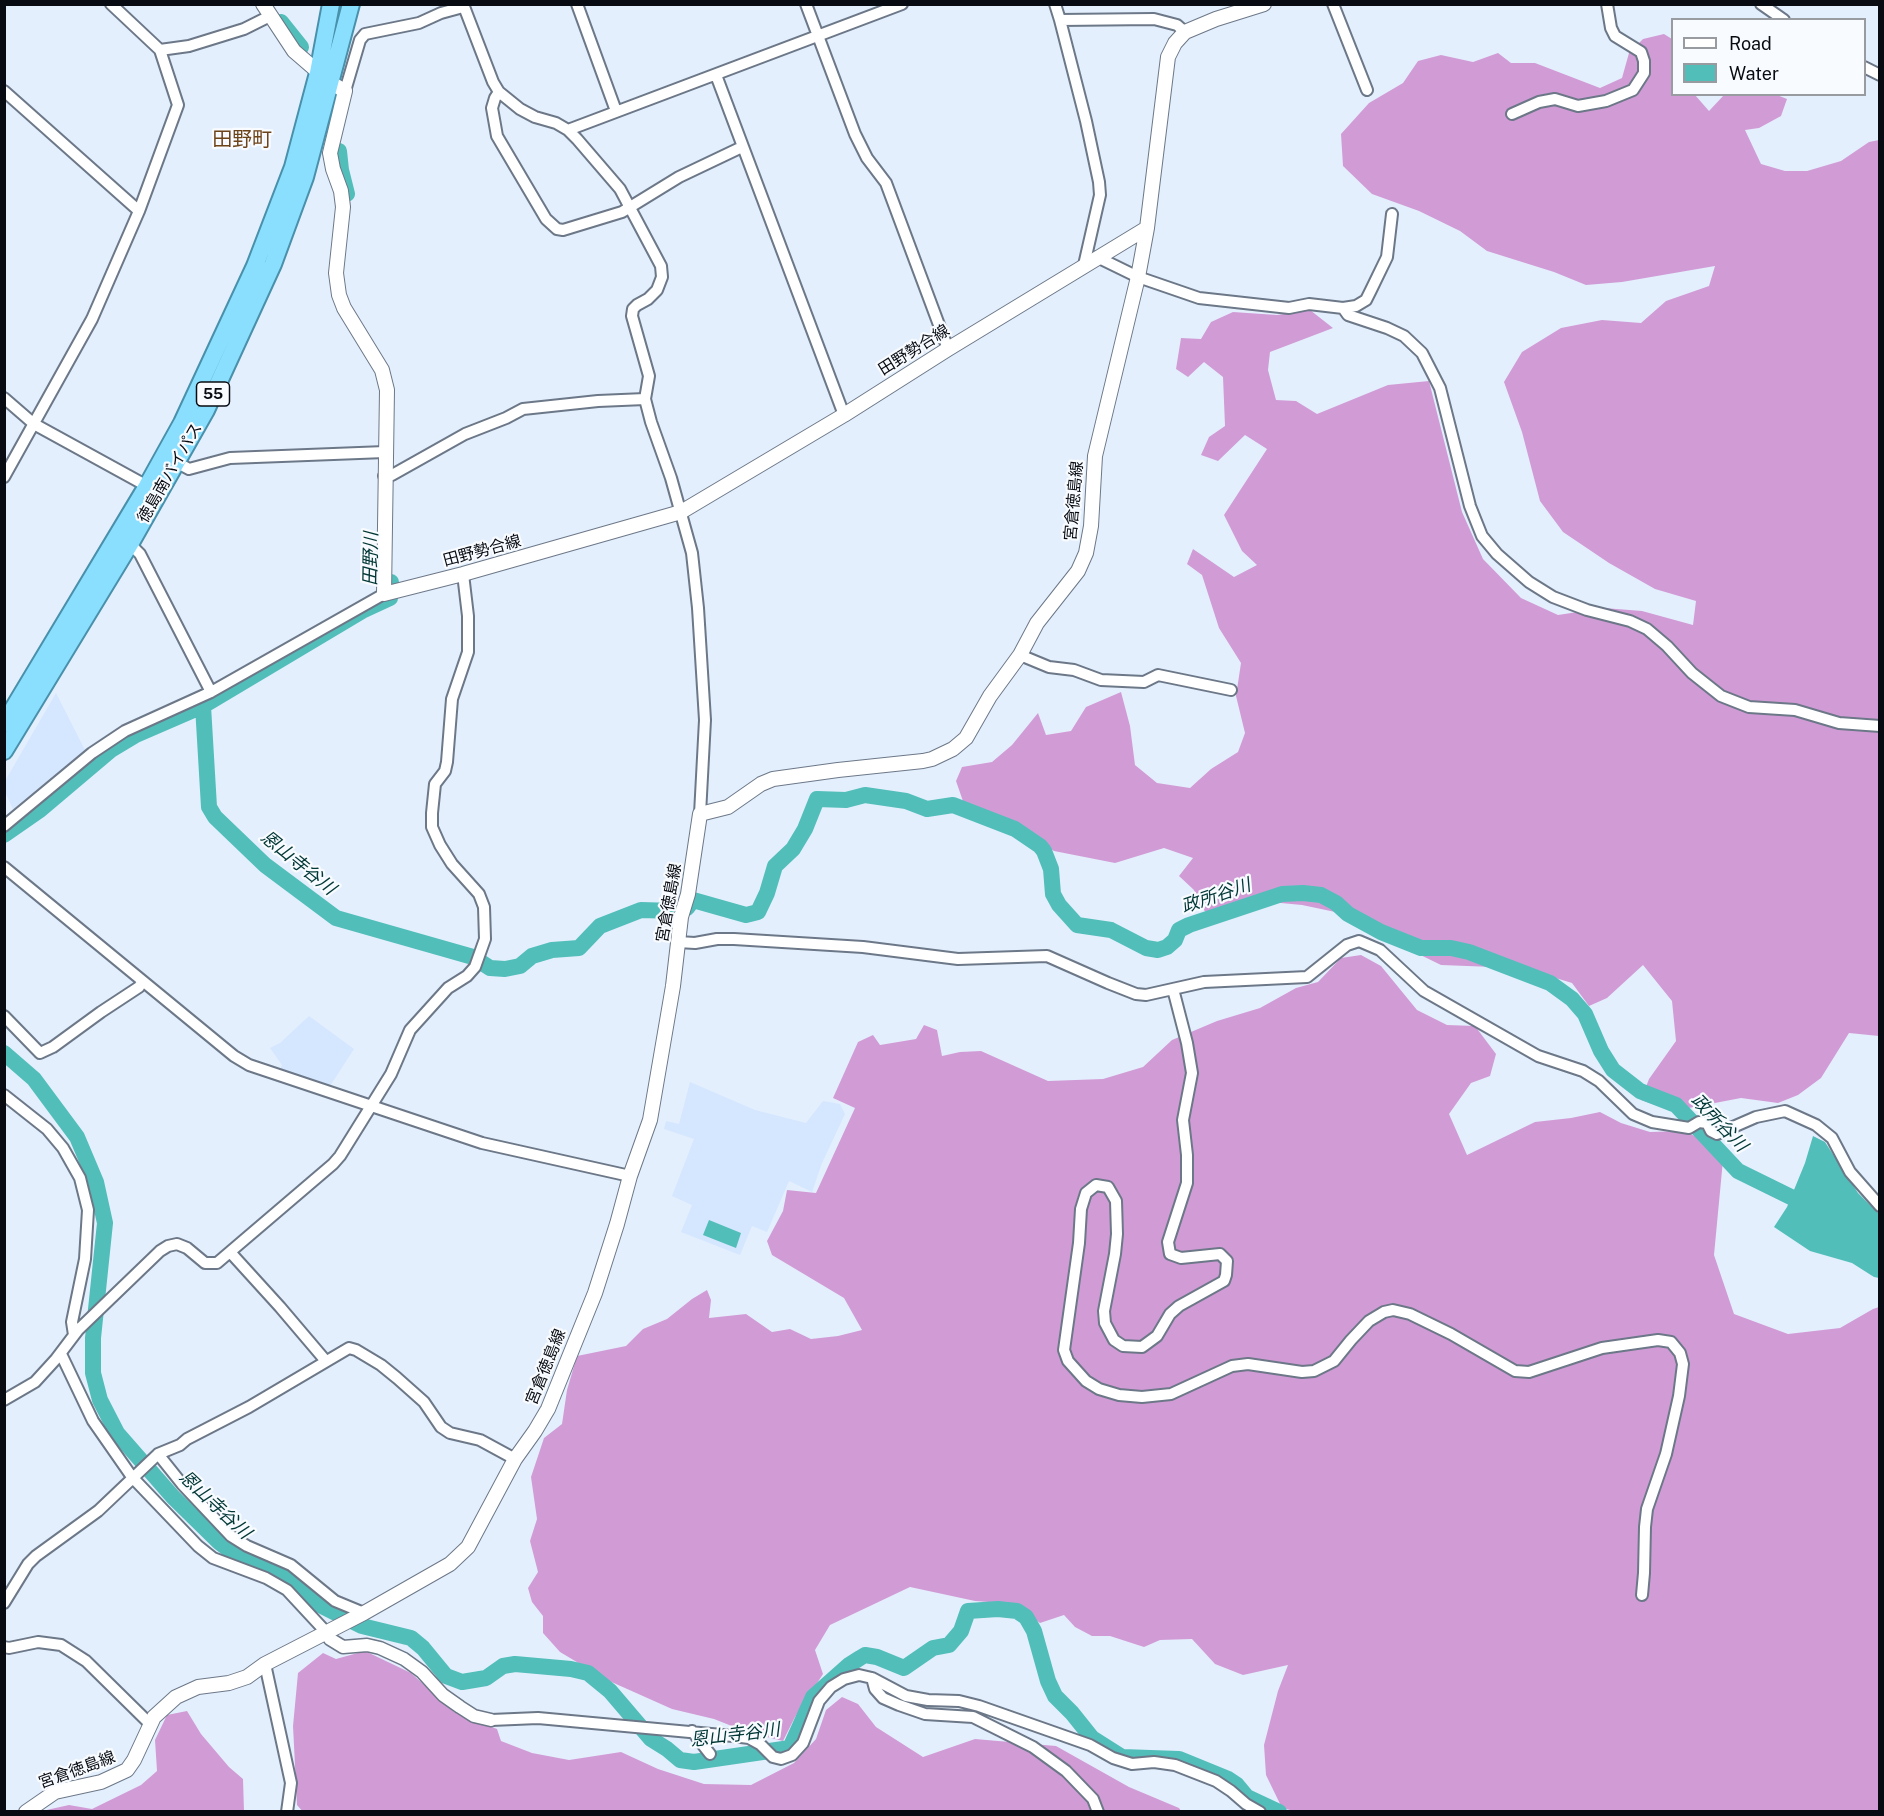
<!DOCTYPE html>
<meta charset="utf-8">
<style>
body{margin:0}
#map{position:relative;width:1884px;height:1816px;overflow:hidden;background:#e4effd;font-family:"Public Sans",sans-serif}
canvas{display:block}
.frame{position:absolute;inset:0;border:6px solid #080c12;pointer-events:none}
.legend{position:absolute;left:1671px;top:18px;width:195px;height:78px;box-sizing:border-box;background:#f8fbff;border:2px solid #989ba0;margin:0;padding:8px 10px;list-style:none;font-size:18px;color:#080c12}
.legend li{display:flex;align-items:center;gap:12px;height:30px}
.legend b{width:30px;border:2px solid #989ba0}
</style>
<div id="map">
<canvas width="1884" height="1816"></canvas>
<div class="frame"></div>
<ul class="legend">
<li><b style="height:8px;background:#fff"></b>Road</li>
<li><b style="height:16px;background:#52beb9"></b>Water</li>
</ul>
</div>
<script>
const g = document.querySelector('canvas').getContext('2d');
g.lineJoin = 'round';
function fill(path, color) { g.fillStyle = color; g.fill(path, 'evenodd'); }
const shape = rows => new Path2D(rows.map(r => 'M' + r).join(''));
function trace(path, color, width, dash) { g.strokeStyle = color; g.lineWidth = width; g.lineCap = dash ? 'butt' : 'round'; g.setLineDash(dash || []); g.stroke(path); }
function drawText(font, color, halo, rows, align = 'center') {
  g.font = font + ' "Public Sans","Noto Sans JP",sans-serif'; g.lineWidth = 4.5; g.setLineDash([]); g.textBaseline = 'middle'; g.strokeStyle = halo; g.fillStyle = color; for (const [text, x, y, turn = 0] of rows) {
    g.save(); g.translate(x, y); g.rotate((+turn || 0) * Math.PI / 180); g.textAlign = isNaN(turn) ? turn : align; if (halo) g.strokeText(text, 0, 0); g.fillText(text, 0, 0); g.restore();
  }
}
const built = shape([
 [56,693,85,750,13,809,5,792,5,781],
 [309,1016,354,1049,330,1086,280,1070,282,1065,270,1048,280,1043],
 [690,1082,755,1110,806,1123,823,1101,840,1104,845,1114,822,1163,812,1192,789,1181,767,1232,752,1226,740,1255,681,1232,692,1205,672,1196,694,1139,664,1129,666,1121,679,1124]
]);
const forest = shape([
 [1664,34,1672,39,1672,94,1695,95,1709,111,1724,95,1777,95,1787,99,1781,116,1759,128,1745,130,1761,164,1785,171,1807,171,1841,161,1869,142,1879,140,1879,1036,1849,1033,1821,1078,1798,1095,1778,1103,1741,1098,1673,1111,1641,1100,1649,1079,1676,1041,1672,1001,1643,965,1607,998,1589,1006,1572,983,1536,972,1493,967,1441,965,1400,945,1378,922,1340,913,1302,905,1270,902,1244,914,1218,922,1199,906,1194,890,1179,876,1193,858,1164,848,1115,863,1054,851,1016,826,965,807,956,781,962,767,992,762,1012,745,1038,713,1046,735,1071,731,1086,707,1121,692,1130,726,1135,765,1157,783,1190,788,1211,769,1238,752,1245,733,1236,696,1241,663,1219,628,1202,575,1187,564,1193,549,1234,577,1257,565,1242,551,1224,515,1267,449,1245,435,1218,461,1201,455,1209,437,1225,426,1223,377,1204,362,1188,377,1176,369,1181,338,1201,339,1211,322,1233,312,1277,315,1310,310,1333,328,1270,352,1268,370,1276,400,1296,401,1317,414,1388,385,1429,381,1462,512,1483,559,1521,598,1558,615,1604,608,1642,611,1693,625,1696,601,1655,589,1609,563,1563,532,1540,501,1522,432,1504,382,1522,352,1561,328,1602,320,1641,323,1666,301,1709,286,1715,266,1622,282,1586,285,1554,272,1487,251,1460,231,1419,211,1372,194,1343,166,1341,134,1369,103,1403,83,1418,61,1441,55,1473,62,1498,53,1511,63,1535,63,1600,88,1622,78,1629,53,1643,39],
 [1361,955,1381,966,1417,1010,1447,1025,1475,1026,1496,1054,1490,1076,1471,1083,1449,1114,1467,1155,1535,1122,1571,1118,1600,1112,1621,1123,1650,1132,1682,1131,1701,1138,1723,1160,1714,1255,1734,1314,1788,1334,1840,1328,1873,1309,1879,1307,1879,1811,1294,1811,1282,1808,1266,1775,1264,1745,1278,1691,1288,1665,1243,1675,1215,1664,1192,1639,1160,1640,1144,1647,1110,1636,1092,1636,1075,1627,1064,1615,1040,1623,1015,1604,975,1601,910,1587,830,1625,815,1650,823,1674,795,1717,783,1741,747,1732,714,1719,672,1709,607,1680,560,1652,543,1633,543,1616,532,1602,528,1588,538,1572,530,1541,537,1519,531,1477,544,1438,562,1424,567,1390,577,1356,626,1346,643,1329,667,1319,692,1299,707,1290,711,1300,709,1318,746,1314,772,1332,790,1329,811,1339,838,1336,862,1330,844,1298,772,1255,767,1241,783,1211,787,1190,816,1193,855,1108,833,1098,858,1042,873,1035,880,1045,916,1039,924,1025,937,1030,942,1056,960,1052,981,1051,1048,1081,1103,1079,1143,1067,1172,1040,1217,1021,1260,1008,1296,988,1318,982,1341,958],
 [365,1651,411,1673,454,1712,497,1729,501,1741,532,1753,569,1760,621,1752,658,1769,704,1784,751,1785,794,1763,816,1739,826,1710,842,1697,858,1704,876,1727,923,1757,975,1739,1056,1746,1129,1787,1179,1808,1181,1811,303,1812,297,1805,293,1726,298,1673,323,1653,336,1659],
 [187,1711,201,1734,229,1767,243,1779,244,1811,42,1811,69,1805,92,1809,141,1785,157,1771,155,1740,167,1715]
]);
const water = shape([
 [1813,1136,1825,1142,1858,1193,1879,1214,1879,1278,1874,1277,1852,1263,1810,1251,1774,1227,1787,1207,1805,1163],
 [709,1220,741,1233,736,1248,703,1235]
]);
const river = shape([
 [281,22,301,47],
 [339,151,341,170,347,194],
 [203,706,209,807,215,817,265,865,336,918,473,957,490,968,505,969,520,966,532,956,552,950,579,948,600,926,641,910,675,911],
 [4,835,40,810,111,750,136,735,203,706,364,610,390,598,391,582],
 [687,908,693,900,746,915,758,912,767,893,775,866,793,849,805,829,817,799,846,800,865,795,906,801,927,809,953,805,1015,829,1040,846,1044,851,1051,869,1053,894,1059,905,1077,925,1111,930,1146,948,1158,950,1167,947,1175,940,1179,930,1189,925,1282,894,1303,893,1321,895,1336,903,1348,914,1381,932,1421,948,1451,948,1469,952,1550,983,1572,999,1585,1014,1601,1051,1613,1070,1640,1091,1676,1105,1738,1171,1799,1201],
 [4,1053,34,1079,77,1137,96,1182,105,1223,93,1338,93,1373,100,1400,117,1433,173,1497,219,1542,235,1554,284,1573,318,1604,362,1626,411,1638,423,1648,446,1676,462,1682,486,1678,503,1666,515,1664,571,1669,588,1673,610,1691,651,1739,667,1749,680,1760,694,1762,790,1748,813,1697,849,1665,860,1658,865,1655,877,1657,904,1668,933,1648,949,1645,961,1631,968,1611,998,1609,1017,1611,1026,1617,1034,1631,1048,1681,1055,1696,1072,1713,1092,1738,1122,1757,1179,1759,1228,1779,1237,1785,1247,1797,1279,1812]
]);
const minor = shape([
 [463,4,493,82,499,92,520,109,535,117,556,123,568,130,577,139,620,189,661,266,662,277,657,290,648,299,637,305,633,309,632,316,649,376,645,399,651,422,671,478,692,553,698,608,705,720,700,814],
 [577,4,616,111],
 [806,4,855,134,867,158,886,183,948,349],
 [1055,4,1060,20,1086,121,1099,182,1100,195,1084,265],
 [1333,4,1367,90],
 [1761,4,1784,20],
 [1060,20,1154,19,1177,25,1185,32],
 [160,50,189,46,244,29,270,16],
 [1864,67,1880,75],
 [716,75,844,415],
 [4,91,139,211],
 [345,91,360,40,365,34,419,23,441,13,463,7],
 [499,92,495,98,492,108,497,136,546,219,557,229,563,230,622,212,679,177,742,147],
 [1512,114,1539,102,1555,99,1578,106,1606,101,1633,90,1644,73,1644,61,1641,52,1615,36,1611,28,1607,4],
 [568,130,902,4],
 [1097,257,1138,277,1199,298,1289,308,1309,304,1343,308,1356,306,1366,300,1371,290,1387,257,1392,214],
 [1343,308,1348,315,1387,328,1404,336,1422,353,1440,388,1470,506,1482,536,1497,554,1529,582,1553,597,1587,610,1630,621,1647,629,1667,646,1692,673,1721,696,1749,707,1795,710,1839,723,1880,726],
 [4,398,34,424,147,486],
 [176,462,189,469,230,458,385,452],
 [384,476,392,475,465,434,506,418,523,409,598,401,645,399],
 [4,477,92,319,139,211,178,105,160,50,111,4],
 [130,544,140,554,211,692],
 [1020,655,1049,667,1074,670,1101,680,1144,682,1158,675,1231,690],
 [4,826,92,753,125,731,211,692,384,594],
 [4,867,234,1056,249,1065,482,1143,630,1176],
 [678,942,695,943,717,939,734,939,863,947,958,959,1047,956,1108,983,1136,994,1146,995,1204,982,1307,977,1347,945,1359,941,1380,950,1424,991,1538,1056,1583,1071,1599,1081,1633,1114,1652,1122,1689,1128,1699,1122,1707,1123,1711,1131,1717,1134,1756,1117,1785,1111,1816,1125,1832,1138,1850,1172,1880,1206],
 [1173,989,1187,1043,1192,1073,1183,1120,1187,1155,1187,1183,1168,1242,1170,1254,1181,1258,1220,1254,1227,1261,1226,1275,1224,1281,1179,1306,1170,1314,1157,1336,1142,1347,1123,1346,1114,1340,1105,1323,1104,1311,1115,1254,1117,1234,1116,1201,1108,1187,1096,1185,1086,1193,1081,1209,1079,1243,1064,1350,1068,1361,1086,1381,1099,1389,1119,1395,1142,1397,1171,1394,1232,1366,1248,1364,1302,1372,1314,1371,1334,1361,1351,1340,1369,1321,1384,1312,1393,1310,1410,1314,1451,1334,1515,1371,1529,1372,1602,1348,1658,1340,1671,1342,1680,1353,1683,1364,1679,1396,1666,1454,1647,1509,1645,1527,1644,1573,1642,1595],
 [4,1016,40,1053,53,1047,101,1012,139,987,142,982],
 [4,1095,47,1129,63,1148,80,1178,88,1210,85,1259,72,1322,74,1335],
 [230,1252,280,1307,325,1360],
 [61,1354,93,1421,132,1477,198,1546,213,1558,266,1578,287,1590,326,1632],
 [4,1400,35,1382,56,1359,78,1330,160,1251,168,1246,177,1244,187,1248,205,1263,217,1263,333,1164,340,1156,391,1074,410,1030,448,988,467,976,475,967,485,939,484,907,479,894,452,864,440,845,432,827,432,813,435,784,445,771,447,762,452,699,468,652,468,616,463,574],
 [158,1454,182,1484,231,1536,247,1546,291,1565,335,1601,364,1613],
 [4,1603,28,1564,36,1556,98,1511,158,1454,180,1445,187,1439,249,1407,349,1348,356,1350,381,1365,397,1378,424,1402,441,1427,450,1433,480,1440,515,1459],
 [4,1647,9,1648,38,1642,61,1645,86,1661,149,1723],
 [265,1664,291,1783,287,1812],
 [872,1678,875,1689,883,1698,899,1705,925,1714,973,1717,1033,1747,1066,1771,1093,1799,1098,1812],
 [491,1720,538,1718,733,1736,749,1738,760,1744,773,1757,781,1759,792,1755,803,1743,819,1701,831,1687,844,1679,859,1675,872,1678,906,1696,928,1700,959,1701,979,1706,1090,1745,1113,1758,1132,1764,1154,1762,1175,1765,1216,1781,1231,1791,1246,1804,1260,1812],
 [692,1731,710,1754]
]);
const tertiary = shape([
 [326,1632,330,1639,343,1647,367,1645,380,1648,404,1659,422,1672,443,1695,460,1707,474,1716,491,1720]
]);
const secondary = shape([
 [263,4,294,51,331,83,345,91,330,153,333,169,341,191,343,207,336,273,339,295,344,308,382,370,387,390,384,594,463,574,681,512,844,415,948,349,1147,228],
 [26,1812,55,1792,101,1782,127,1770,134,1760,154,1717,176,1697,198,1687,229,1683,247,1677,265,1664,364,1613,450,1564,468,1547,515,1459,535,1431,548,1409,595,1293,617,1224,630,1176,650,1120,673,986,681,917,688,894,700,814,728,807,761,784,773,779,838,770,923,761,932,759,953,749,966,738,990,696,1020,655,1037,623,1078,571,1086,553,1091,526,1095,456,1138,277,1147,228,1168,57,1175,43,1185,32,1216,19,1264,4]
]);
const trunk = shape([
 [4,724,147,486,182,423,255,266,293,167,318,73,331,4],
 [4,751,130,544,206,410,273,264,305,177,351,4]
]);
const shields = [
 [213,394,33]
];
const shieldNames = [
 ["55",213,394]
];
const streetNames = [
 ["田野勢合線",914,350,-32],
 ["徳島南バイパス",170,473,-60],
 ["宮倉徳島線",1074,501,-85],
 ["田野勢合線",482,551,-15],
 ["宮倉徳島線",669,903,-80],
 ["宮倉徳島線",546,1367,-68],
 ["宮倉徳島線",77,1770,-20]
];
const waterNames = [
 ["田野川",371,559,-89],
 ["恩山寺谷川",298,863,39],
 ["政所谷川",1216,896,-19],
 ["政所谷川",1719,1123,46],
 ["恩山寺谷川",215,1505,43],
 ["恩山寺谷川",735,1735,-7]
];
const quarterNames = [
 ["田野町",242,140]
];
fill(built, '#d5e6ff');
fill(forest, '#d19cd6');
fill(water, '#52beb9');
trace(river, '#52beb9', 16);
trace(minor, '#6c7888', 14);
trace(tertiary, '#6c7888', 15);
trace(secondary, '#6c7888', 16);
trace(trunk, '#4990ab', 20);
trace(minor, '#fff', 10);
trace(tertiary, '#fff', 12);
trace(secondary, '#fff', 14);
trace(trunk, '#8adffe', 16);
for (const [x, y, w] of shields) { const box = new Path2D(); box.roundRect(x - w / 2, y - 12, w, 24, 4.5); g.fillStyle = '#f8fbff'; g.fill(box); trace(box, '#080c12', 1.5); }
drawText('bold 15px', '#080c12', null, shieldNames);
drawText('16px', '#080c12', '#f8fbff', streetNames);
drawText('italic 18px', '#013735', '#f8fbff', waterNames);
drawText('20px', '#6d4319', '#f8fbff', quarterNames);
</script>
